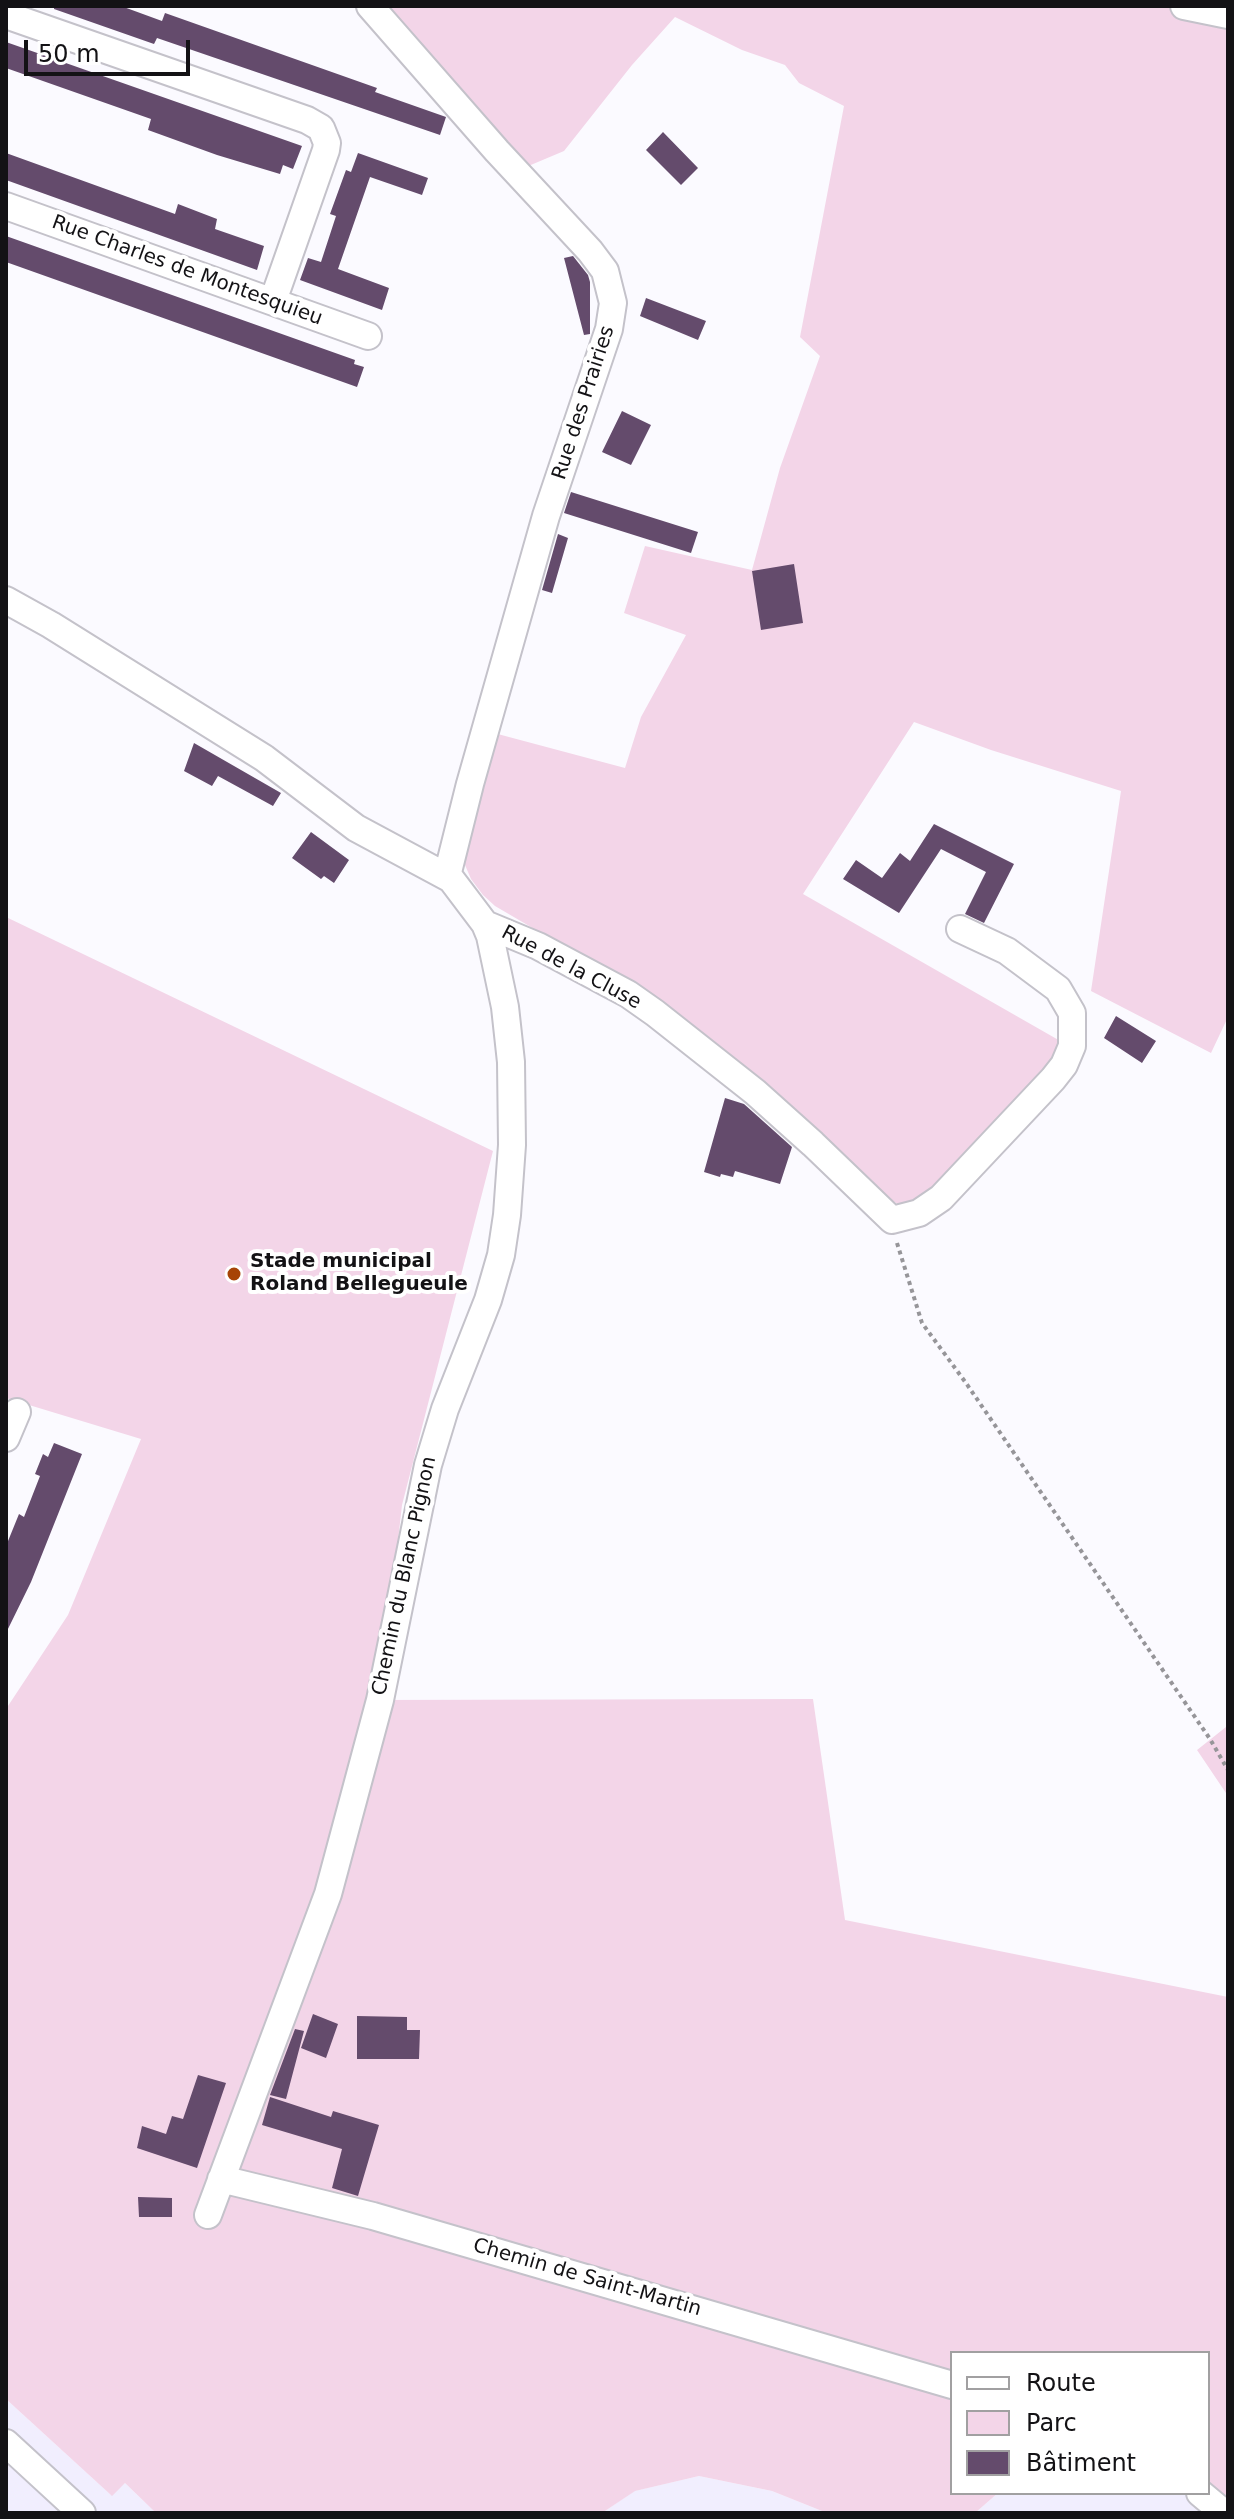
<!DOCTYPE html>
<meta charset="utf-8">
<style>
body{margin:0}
#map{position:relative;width:1234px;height:2519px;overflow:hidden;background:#fbfaff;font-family:"DejaVu Sans",sans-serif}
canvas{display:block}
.frame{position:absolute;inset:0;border:8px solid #131215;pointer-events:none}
.legend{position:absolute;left:950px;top:2351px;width:260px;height:144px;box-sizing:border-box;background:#fff;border:2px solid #a1a0a1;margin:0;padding:10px 14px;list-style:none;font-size:24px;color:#131215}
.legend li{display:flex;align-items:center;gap:16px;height:40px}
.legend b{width:40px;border:2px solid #a1a0a1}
.scale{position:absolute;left:24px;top:40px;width:166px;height:36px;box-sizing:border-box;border:4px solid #131215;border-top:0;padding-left:10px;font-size:24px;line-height:28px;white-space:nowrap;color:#131215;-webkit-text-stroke:6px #fff;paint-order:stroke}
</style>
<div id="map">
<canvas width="1234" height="2519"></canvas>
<div class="frame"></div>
<ul class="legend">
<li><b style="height:10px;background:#fff"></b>Route</li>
<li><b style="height:22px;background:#f3d5e8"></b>Parc</li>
<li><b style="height:22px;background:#644b6c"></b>Bâtiment</li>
</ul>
<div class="scale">50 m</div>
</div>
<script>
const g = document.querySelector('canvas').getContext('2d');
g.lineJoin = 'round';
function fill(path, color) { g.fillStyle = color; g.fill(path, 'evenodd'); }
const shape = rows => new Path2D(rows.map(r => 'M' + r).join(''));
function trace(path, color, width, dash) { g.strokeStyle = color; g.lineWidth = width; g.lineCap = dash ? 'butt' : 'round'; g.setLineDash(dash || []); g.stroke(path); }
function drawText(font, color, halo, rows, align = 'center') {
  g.font = font + ' "DejaVu Sans",sans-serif'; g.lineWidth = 8; g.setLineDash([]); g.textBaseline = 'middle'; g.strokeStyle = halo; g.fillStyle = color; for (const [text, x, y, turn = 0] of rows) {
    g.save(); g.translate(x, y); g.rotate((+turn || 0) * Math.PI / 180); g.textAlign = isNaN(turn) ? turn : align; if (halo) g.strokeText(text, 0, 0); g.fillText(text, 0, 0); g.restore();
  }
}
const built = shape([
 [6,2399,111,2495,125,2483,156,2513,6,2513],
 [699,2476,772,2491,827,2513,602,2513,634,2491],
 [998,2493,1184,2493,1210,2513,975,2513]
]);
const green = shape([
 [384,6,1228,6,1228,1017,1211,1053,1091,991,1121,791,991,750,914,722,803,894,1062,1042,1052,1062,1031,1086,923,1199,909,1205,898,1204,887,1198,601,968,495,906,483,895,471,879,450,830,479,729,625,768,641,717,686,635,624,613,645,546,752,570,780,468,820,356,800,337,844,106,799,83,785,65,742,50,675,17,632,65,564,151,526,167],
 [6,917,493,1151,402,1505,388,1629,372,1700,813,1699,845,1920,1228,1997,1228,2513,1201,2505,1184,2493,1208,2493,1208,2353,952,2353,952,2493,998,2493,975,2513,827,2513,772,2491,699,2476,635,2491,602,2513,156,2513,125,2483,112,2496,6,2399,6,1709,68,1615,141,1439,6,1398],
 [1226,1727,1228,1731,1228,1796,1197,1750]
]);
const building = shape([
 [54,6,121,6,162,21,165,13,377,88,375,92,446,117,440,135,157,38,154,44,54,9],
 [6,42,302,146,293,169,283,165,280,174,217,155,148,130,151,119,6,68],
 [663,132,698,168,681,185,646,150],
 [6,153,175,214,178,204,217,219,215,229,264,246,257,270,6,180],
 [358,153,428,178,422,195,370,177,338,269,389,288,382,310,300,280,308,258,321,262,336,216,330,214,346,170,351,172],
 [6,236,355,360,354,364,364,367,357,387,6,262],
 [573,256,588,275,590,282,590,334,584,335,564,258],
 [646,298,706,321,698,340,640,316],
 [622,411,651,425,631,465,602,452],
 [571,492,698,532,691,553,564,513],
 [558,534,568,538,552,593,542,590],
 [794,564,803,623,761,630,752,571],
 [194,743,281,793,273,806,218,776,212,786,184,771],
 [934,824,1014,864,984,923,965,914,986,872,941,849,899,913,843,879,856,860,882,878,900,853,910,861],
 [311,832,349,860,334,883,324,876,321,879,292,858],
 [1116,1016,1156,1041,1142,1063,1104,1038],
 [725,1098,744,1104,792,1147,780,1184,735,1171,733,1177,721,1174,720,1177,704,1172],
 [54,1443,82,1454,31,1582,6,1633,6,1546,19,1514,24,1517,40,1476,35,1474,43,1454,48,1457],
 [313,2014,338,2024,326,2058,301,2048],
 [357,2016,407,2017,407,2030,420,2030,419,2059,357,2059],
 [295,2029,304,2031,286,2099,270,2095],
 [198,2075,226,2083,197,2168,137,2148,142,2126,166,2134,172,2116,183,2119],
 [270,2097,331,2117,333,2111,379,2125,358,2196,332,2188,342,2149,262,2125],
 [138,2197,172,2198,172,2217,139,2217]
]);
const path = shape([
 [897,1243,922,1323,966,1383,1210,1739,1228,1770]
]);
const minor = shape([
 [370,6,497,151,590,251,605,271,613,303,609,329,546,516,470,784,447,876],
 [1184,6,1228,15],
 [6,15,307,120,321,128,327,143,326,150,273,301],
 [6,206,368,336],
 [6,600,51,625,264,758,356,828,451,879,485,924,490,936,505,1007,511,1062,512,1145,507,1215,501,1255,488,1300,445,1409,428,1465,380,1700,328,1894,208,2215],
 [485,924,538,946,628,994,655,1013,755,1092,813,1144,892,1220,919,1213,941,1198,1053,1079,1064,1065,1072,1046,1072,1013,1058,989,1007,951,960,929],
 [6,1438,17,1412],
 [221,2179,373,2216,952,2385],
 [6,2443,82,2513],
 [1200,2493,1224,2513]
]);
const markers = [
 [234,1274,8,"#a74406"]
];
const streetNames = [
 ["Rue Charles de Montesquieu",187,271,20],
 ["Rue des Prairies",584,403,-72],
 ["Rue de la Cluse",571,968,28],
 ["Chemin du Blanc Pignon",405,1576,-78],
 ["Chemin de Saint-Martin",587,2278,16]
];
const poiNames = [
 ["Stade municipal",250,1262],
 ["Roland Bellegueule",250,1285]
];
fill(built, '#f1eefe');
fill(green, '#f3d5e8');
fill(building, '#644b6c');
trace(minor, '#c4c2ca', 30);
trace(path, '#969599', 4, [4, 4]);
trace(minor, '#fff', 26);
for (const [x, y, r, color] of markers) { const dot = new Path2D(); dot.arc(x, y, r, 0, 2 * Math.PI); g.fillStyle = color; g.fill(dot); trace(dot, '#fff', 3); }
drawText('20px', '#131215', '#fff', streetNames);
drawText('bold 20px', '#131215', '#fff', poiNames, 'left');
</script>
